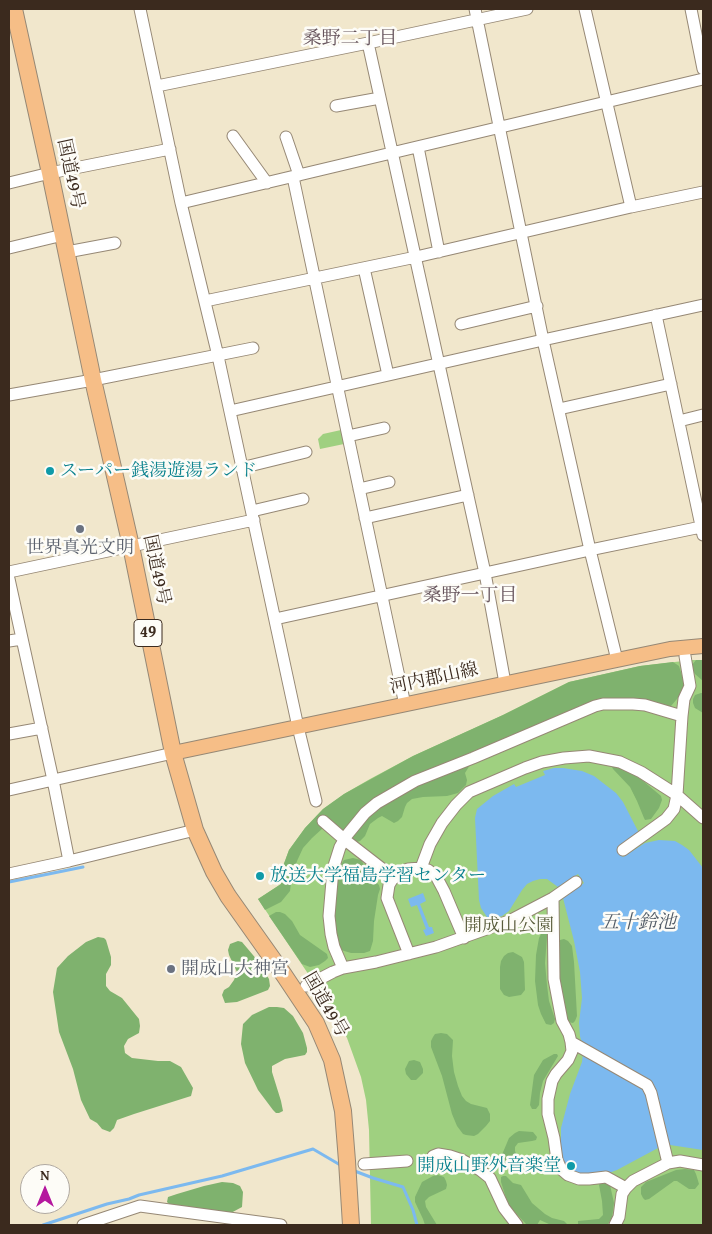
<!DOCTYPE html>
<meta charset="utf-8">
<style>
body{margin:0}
#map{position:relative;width:712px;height:1234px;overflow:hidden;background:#f1e7cc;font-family:"Gentium Book Plus",serif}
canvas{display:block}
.frame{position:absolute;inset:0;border:10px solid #3b2a1e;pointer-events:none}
.north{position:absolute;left:20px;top:1164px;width:50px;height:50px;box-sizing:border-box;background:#fdfcf7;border:1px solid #afa8a0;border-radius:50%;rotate:0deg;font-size:14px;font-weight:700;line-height:20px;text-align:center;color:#3b2a1e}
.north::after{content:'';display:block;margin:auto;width:18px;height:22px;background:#b5179e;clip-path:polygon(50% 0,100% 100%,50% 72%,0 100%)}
</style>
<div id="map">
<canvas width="712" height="1234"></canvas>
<div class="frame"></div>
<div class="north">N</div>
</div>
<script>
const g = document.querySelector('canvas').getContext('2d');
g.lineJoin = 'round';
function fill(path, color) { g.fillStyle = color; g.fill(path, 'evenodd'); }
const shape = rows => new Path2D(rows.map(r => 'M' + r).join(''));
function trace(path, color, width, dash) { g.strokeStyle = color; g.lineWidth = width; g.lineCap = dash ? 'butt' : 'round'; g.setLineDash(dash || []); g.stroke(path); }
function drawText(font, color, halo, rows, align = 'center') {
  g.font = font + ' "Gentium Book Plus","Noto Serif JP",serif'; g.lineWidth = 5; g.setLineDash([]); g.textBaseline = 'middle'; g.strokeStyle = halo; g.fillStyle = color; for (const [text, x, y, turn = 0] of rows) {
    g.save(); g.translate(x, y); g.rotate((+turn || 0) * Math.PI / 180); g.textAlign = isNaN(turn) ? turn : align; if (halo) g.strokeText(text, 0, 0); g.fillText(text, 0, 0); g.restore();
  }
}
const green = shape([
 [341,430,344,444,320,449,318,439,323,434],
 [692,660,703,660,703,1225,371,1225,369,1130,366,1100,361,1077,356,1063,347,1038,327,1002,258,899,281,884,282,869,289,850,305,828,323,809,344,794,370,779,413,756,503,715,569,682,640,666]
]);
const forest = shape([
 [696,660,703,660,703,681,695,674,692,669,692,665],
 [673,662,679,666,684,682,684,689,682,693,671,706,660,710,632,707,601,709,470,765,465,773,467,780,466,785,458,793,447,796,423,797,412,799,407,803,405,807,402,817,398,821,394,823,382,816,378,818,370,824,365,836,360,841,354,843,323,828,312,838,303,848,297,861,292,876,290,891,281,902,265,910,258,899,281,884,282,869,289,850,305,828,323,809,344,794,413,756,503,715,569,682,640,666],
 [701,693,703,693,703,713,695,708,693,703,693,699,695,695],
 [614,765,625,769,642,780,661,796,662,800,659,808,651,819,645,820,644,818,637,801,630,787,613,769,612,767],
 [353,858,361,860,373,879,379,885,380,889,378,895,374,921,373,941,370,951,364,953,351,953,341,950,338,945,334,919,337,875,340,866,344,860],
 [276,912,280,912,285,914,292,921,300,935,327,954,328,958,325,961,319,965,310,967,302,964,269,916],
 [545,933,547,934,547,937,545,963,547,985,549,1001,555,1019,554,1023,551,1025,546,1024,541,1014,538,1005,535,981,536,955,539,938,541,934],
 [98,937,104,938,106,940,111,957,111,965,106,974,106,986,110,991,122,998,139,1019,140,1026,139,1033,128,1039,124,1046,125,1053,132,1058,158,1061,170,1061,181,1067,193,1088,191,1096,134,1114,117,1120,114,1128,110,1132,102,1129,97,1123,90,1119,81,1100,73,1069,59,1032,53,992,57,968,68,956,86,942],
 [564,939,568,941,572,946,574,962,577,1016,575,1021,573,1023,568,1022,567,1020,558,970,558,943,560,940],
 [238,941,242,942,258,961,269,979,270,986,268,990,237,1002,225,1003,222,995,224,990,229,987,234,980,237,972,229,955,228,950,230,944],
 [513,952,522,957,524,962,525,990,521,995,509,997,504,995,500,989,500,967,501,961,504,956,508,953],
 [269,1007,277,1007,284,1008,293,1016,303,1033,307,1048,307,1052,305,1055,285,1059,272,1066,272,1072,281,1101,283,1111,279,1113,276,1113,273,1110,258,1090,245,1063,241,1044,243,1024,252,1015],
 [441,1033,447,1034,453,1040,452,1056,454,1072,458,1086,462,1096,466,1101,471,1104,487,1108,490,1114,490,1121,486,1126,478,1134,474,1136,466,1135,463,1134,457,1126,452,1114,442,1076,431,1047,431,1041,433,1037,435,1034],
 [554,1054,557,1054,558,1056,543,1081,540,1093,539,1105,536,1109,532,1109,530,1105,534,1075,543,1060],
 [414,1060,420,1062,423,1069,423,1073,416,1080,411,1080,406,1074,405,1069,409,1061],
 [519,1131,533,1132,537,1137,536,1140,532,1141,518,1143,515,1147,515,1151,521,1167,521,1169,515,1169,510,1165,502,1164,501,1157,509,1138,515,1133],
 [685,1169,694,1170,696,1174,699,1184,695,1189,689,1189,677,1181,674,1181,649,1199,645,1200,643,1198,641,1194,641,1187,646,1182,676,1170],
 [438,1175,444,1177,446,1181,447,1185,446,1189,429,1197,425,1201,426,1207,437,1225,425,1225,423,1219,415,1202,415,1197,422,1182,433,1176],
 [503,1176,506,1176,513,1183,521,1185,532,1203,545,1214,552,1218,564,1221,568,1225,551,1225,540,1220,537,1225,527,1225,512,1209,507,1201,501,1182,501,1177],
 [606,1180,610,1185,614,1203,612,1218,608,1224,578,1224,578,1221,599,1219,603,1215,602,1201,599,1185,602,1181],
 [222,1182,233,1183,240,1186,243,1192,242,1207,229,1214,176,1206,169,1204,167,1202,168,1197,177,1194,204,1186]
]);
const water = shape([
 [554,768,563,768,582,771,594,776,616,793,623,802,639,833,617,849,623,857,645,843,659,840,675,841,682,845,689,850,703,868,703,1150,670,1145,658,1148,617,1170,606,1174,577,1175,564,1165,561,1150,561,1128,570,1094,582,1062,584,1044,581,1040,580,1036,579,1023,582,998,580,972,574,941,563,898,584,883,578,874,558,887,547,879,540,879,533,881,527,884,522,890,509,911,502,916,494,918,487,917,481,908,479,900,475,818,477,809,493,796,514,784,516,787,545,775,543,771],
 [423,893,426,901,420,904,429,927,432,927,434,933,426,936,423,930,426,929,417,905,411,907,408,899]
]);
const stream = shape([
 [9,882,83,867],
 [352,1170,373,1178,403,1187,413,1210,417,1225],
 [43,1225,107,1204,129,1199,139,1195,222,1176,313,1149,342,1166]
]);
const minor = shape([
 [140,9,181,203,218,356,298,727,316,801],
 [475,9,543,340,590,550,617,660],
 [691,9,703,69],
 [368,43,485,573,505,683],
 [157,86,368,43,527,9],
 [336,106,380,98],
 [233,136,267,183],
 [286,137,299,175],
 [418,147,439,252],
 [293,177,405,705],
 [9,183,50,173,170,149],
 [181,203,703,79],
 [631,207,703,192],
 [9,248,63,235],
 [67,252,115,243],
 [364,268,388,375],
 [205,301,416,257,631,207,585,9],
 [656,315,703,535],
 [461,324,537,306],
 [9,395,93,380,253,348],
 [559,409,671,384],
 [230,411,543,340,703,305],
 [679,421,703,415],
 [348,436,384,428],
 [241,468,306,452],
 [359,489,389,482],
 [252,511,303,499],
 [365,518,468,495],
 [9,572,254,520],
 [9,579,53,780,69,861],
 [275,619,590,550,701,527],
 [9,641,22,639],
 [9,734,42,728],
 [9,790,173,753],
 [323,821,345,840,394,878],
 [623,850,666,819,674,809,677,795,682,716,684,699,690,686,685,656],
 [421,868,430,844,442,823,456,805,469,792,525,768,542,762,564,758,589,756,620,762,641,772,677,795,703,818],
 [9,874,69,861,195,830],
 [553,898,554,979,562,1021,569,1034,571,1042,572,1051,568,1060,556,1074,552,1081,548,1099,548,1114,554,1138,557,1160,561,1169,568,1175,579,1179,589,1179,606,1177,626,1188],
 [409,954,387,898,389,885,392,880,401,872,408,869,421,868,428,870,436,876,444,891,464,938],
 [343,968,334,947,331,934,329,916,333,869,340,847,347,835,365,813,377,803,415,781,473,758,595,706,603,704,633,704,645,705,682,716],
 [306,986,333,972,343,968,376,962,436,947,509,921,553,898,576,882],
 [571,1042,647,1085,651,1093,668,1163],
 [433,1156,438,1154,450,1156,462,1160,480,1170,490,1178,504,1208,517,1225],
 [364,1164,407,1161],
 [83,1225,140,1206,281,1225],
 [615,1225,619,1217,622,1194,626,1188,633,1181,668,1163,680,1161,703,1165]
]);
const major = shape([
 [173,753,617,660,670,649,703,646]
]);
const highway = shape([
 [14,9,50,173,93,380,131,546,173,753,195,830,214,872,228,896,284,975,316,1023,332,1060,343,1111,347,1161,351,1225]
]);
const markers = [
 [50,471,5,"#0f9aa8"],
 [80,529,5,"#6b7280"],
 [260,876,5,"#0f9aa8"],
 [171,969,5,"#6b7280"],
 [571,1166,5,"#0f9aa8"]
];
const shields = [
 [148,633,28]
];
const shieldNames = [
 ["49",148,633]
];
const streetNames = [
 ["国道49号",70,174,78],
 ["国道49号",156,570,78],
 ["河内郡山線",434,679,-12],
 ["国道49号",325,1005,60]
];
const cultureNames = [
 ["スーパー銭湯遊湯ランド",60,471],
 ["放送大学福島学習センター",270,876],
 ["開成山野外音楽堂",561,1166,"right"]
];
const worshipNames = [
 ["世界真光文明",80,548],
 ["開成山大神宮",181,969,"left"]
];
const parkNames = [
 ["開成山公園",509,926]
];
const neighbourhoodNames = [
 ["桑野二丁目",350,39],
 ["桑野一丁目",470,596]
];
const waterNames = [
 ["五十鈴池",638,923]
];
fill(green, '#9fd080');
fill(forest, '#7fb26e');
fill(water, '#7cb9ef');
trace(stream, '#7cb9ef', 3);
trace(minor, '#968875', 13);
trace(major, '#968875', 16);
trace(highway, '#968875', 18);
trace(minor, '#fff', 11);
trace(major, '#f6be87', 14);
trace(highway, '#f6be87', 16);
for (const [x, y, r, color] of markers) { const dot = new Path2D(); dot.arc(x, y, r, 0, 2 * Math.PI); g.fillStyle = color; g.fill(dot); trace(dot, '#fdfcf7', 2); }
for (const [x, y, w] of shields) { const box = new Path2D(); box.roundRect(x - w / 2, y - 13.5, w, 27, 4); g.fillStyle = '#fdfcf7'; g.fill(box); trace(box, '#3b2a1e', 1); }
drawText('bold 16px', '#3b2a1e', null, shieldNames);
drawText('18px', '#3b2a1e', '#fdfcf7', streetNames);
drawText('18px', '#0d838f', '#fdfcf7', cultureNames, 'left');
drawText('18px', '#5b616d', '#fdfcf7', worshipNames);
drawText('18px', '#595c3b', '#fdfcf7', parkNames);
drawText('19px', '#68565e', '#fdfcf7', neighbourhoodNames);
drawText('italic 19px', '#525c67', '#fdfcf7', waterNames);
</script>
